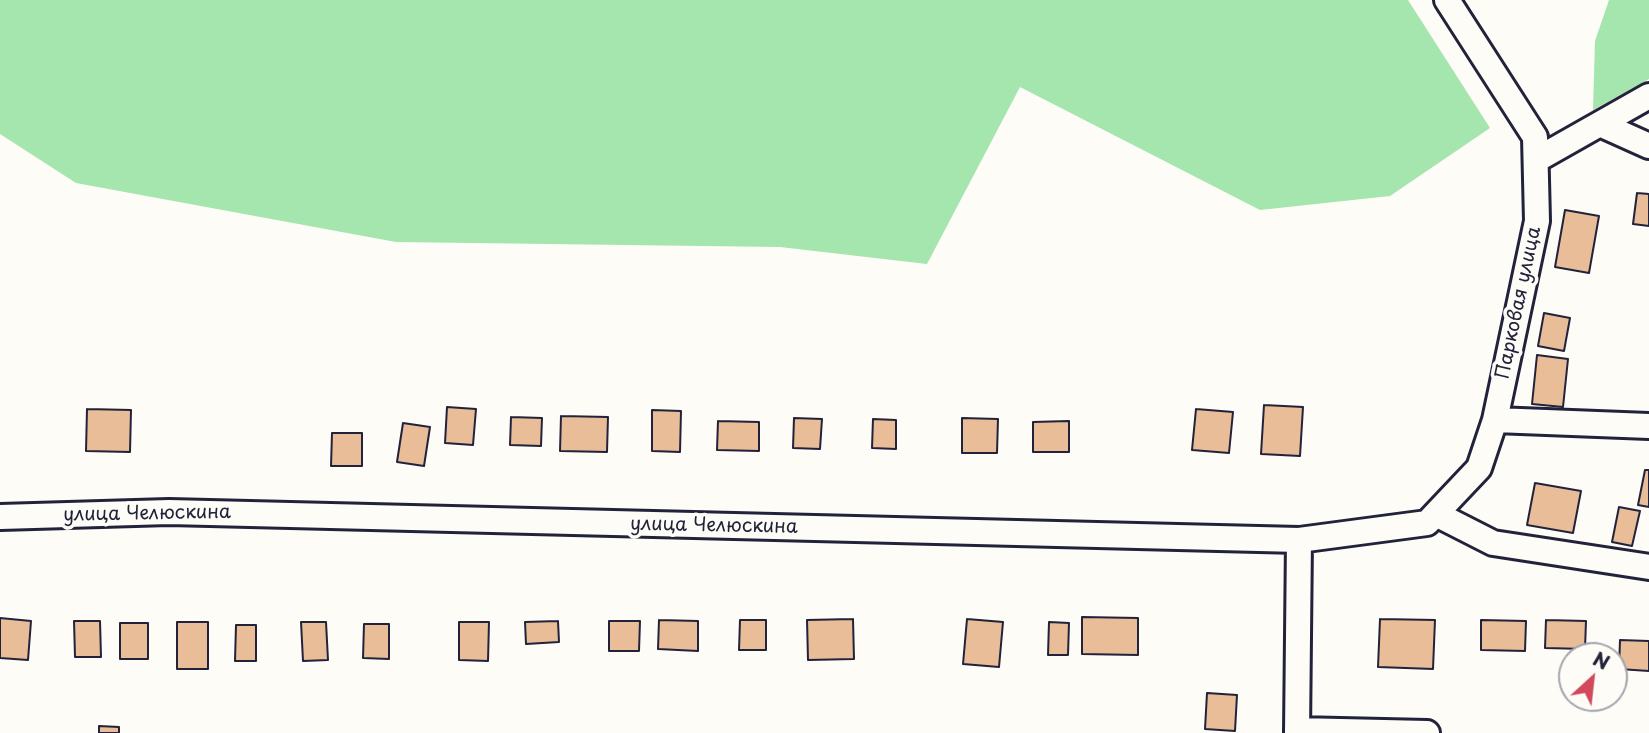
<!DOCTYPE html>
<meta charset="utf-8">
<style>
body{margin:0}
#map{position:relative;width:1649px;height:733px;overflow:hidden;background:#fdfcf7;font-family:"Playpen Sans",sans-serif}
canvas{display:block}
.north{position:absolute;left:1558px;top:642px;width:70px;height:70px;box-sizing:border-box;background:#fdfcf7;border:2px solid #a5a5ac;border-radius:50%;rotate:27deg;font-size:19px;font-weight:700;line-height:28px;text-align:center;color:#22223b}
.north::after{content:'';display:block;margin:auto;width:24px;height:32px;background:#d1495b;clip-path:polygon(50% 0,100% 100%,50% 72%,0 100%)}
</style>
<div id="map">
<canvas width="1649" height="733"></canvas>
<div class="north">N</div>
</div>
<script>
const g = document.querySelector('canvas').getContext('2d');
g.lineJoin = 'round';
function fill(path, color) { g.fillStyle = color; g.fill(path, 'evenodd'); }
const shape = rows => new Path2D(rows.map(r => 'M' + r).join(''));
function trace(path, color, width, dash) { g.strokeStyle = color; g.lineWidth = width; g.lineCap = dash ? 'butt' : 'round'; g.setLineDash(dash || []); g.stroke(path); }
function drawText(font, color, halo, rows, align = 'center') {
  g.font = font + ' "Playpen Sans",sans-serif'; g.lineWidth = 7; g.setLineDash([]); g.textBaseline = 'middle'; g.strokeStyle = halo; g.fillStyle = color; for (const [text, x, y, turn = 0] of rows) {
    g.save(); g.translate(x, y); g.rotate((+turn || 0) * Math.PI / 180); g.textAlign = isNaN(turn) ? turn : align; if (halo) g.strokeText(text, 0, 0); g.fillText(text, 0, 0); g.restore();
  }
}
const green = shape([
 [0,0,1408,0,1490,128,1390,196,1260,210,1020,87,927,264,780,247,396,242,76,183,0,134],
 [1609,0,1649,0,1649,79,1593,110,1595,41]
]);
const building = shape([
 [1637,193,1649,194,1649,226,1633,224,1637,193],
 [1565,210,1599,216,1589,273,1555,267,1565,210],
 [1544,313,1570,318,1564,351,1538,346,1544,313],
 [1537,355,1568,359,1563,407,1532,404,1537,355],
 [1264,405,1303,407,1300,456,1261,454,1264,405],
 [447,407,476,409,473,445,445,443,447,407],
 [87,409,131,410,130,452,86,451,87,409],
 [1196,409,1233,412,1229,453,1192,450,1196,409],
 [652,410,681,411,680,452,652,451,652,410],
 [561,416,608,417,607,452,560,451,561,416],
 [511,417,542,418,541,446,510,445,511,417],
 [794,418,822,419,820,449,793,448,794,418],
 [962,418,998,419,997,453,962,453,962,418],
 [873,419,896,420,896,449,872,448,873,419],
 [718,421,759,422,759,451,717,450,718,421],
 [1069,421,1069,452,1033,452,1033,422,1069,421],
 [403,423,430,427,424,466,397,462,403,423],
 [332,433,362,433,362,466,331,466,332,433],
 [1645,470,1649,470,1649,507,1638,505,1645,470],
 [1535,483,1581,491,1573,533,1527,525,1535,483],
 [1619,507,1640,511,1632,546,1612,542,1619,507],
 [1082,617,1138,618,1138,655,1082,654,1082,617],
 [0,618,31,621,28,660,0,658,0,618],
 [853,619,854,659,808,660,807,620,853,619],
 [967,619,1003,622,999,667,963,664,967,619],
 [1380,619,1435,620,1433,669,1378,667,1380,619],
 [659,620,698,621,698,651,658,649,659,620],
 [740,620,766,620,766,650,739,650,740,620],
 [1481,620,1526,621,1525,651,1481,650,1481,620],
 [1546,620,1586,621,1585,649,1545,648,1546,620],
 [74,621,100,621,101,657,75,657,74,621],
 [558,621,559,642,526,644,525,622,558,621],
 [609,621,640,621,639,651,609,651,609,621],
 [177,622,208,622,208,669,177,669,177,622],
 [301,622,326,622,328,660,303,661,301,622],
 [459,622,489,622,488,661,459,660,459,622],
 [1049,622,1069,623,1068,655,1048,655,1049,622],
 [120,623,148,623,148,659,120,659,120,623],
 [364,624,389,624,389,659,363,658,364,624],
 [236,625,256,625,256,661,235,661,236,625],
 [1620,640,1649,641,1649,671,1619,669,1620,640],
 [1207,693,1237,695,1235,731,1205,729,1207,693],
 [99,726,119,727,119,733,99,733,99,726]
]);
const minor = shape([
 [1600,124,1649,146],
 [1536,160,1649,96],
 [1495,420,1649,426],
 [1436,514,1493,543,1649,567],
 [0,517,169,512,1299,540,1427,523,1479,468,1495,420,1537,221,1535,137,1447,0],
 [1297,730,1427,733],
 [1297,733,1299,540]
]);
const streetNames = [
 ["Парковая улица",1519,303,-78],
 ["улица Челюскина",147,514,-1],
 ["улица Челюскина",714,526,1]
];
fill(green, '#a5e5ae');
fill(building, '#e8bd98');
trace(building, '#22223b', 2);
trace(minor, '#22223b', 30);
trace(minor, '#fdfcf7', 24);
drawText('19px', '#22223b', '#fdfcf7', streetNames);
</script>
